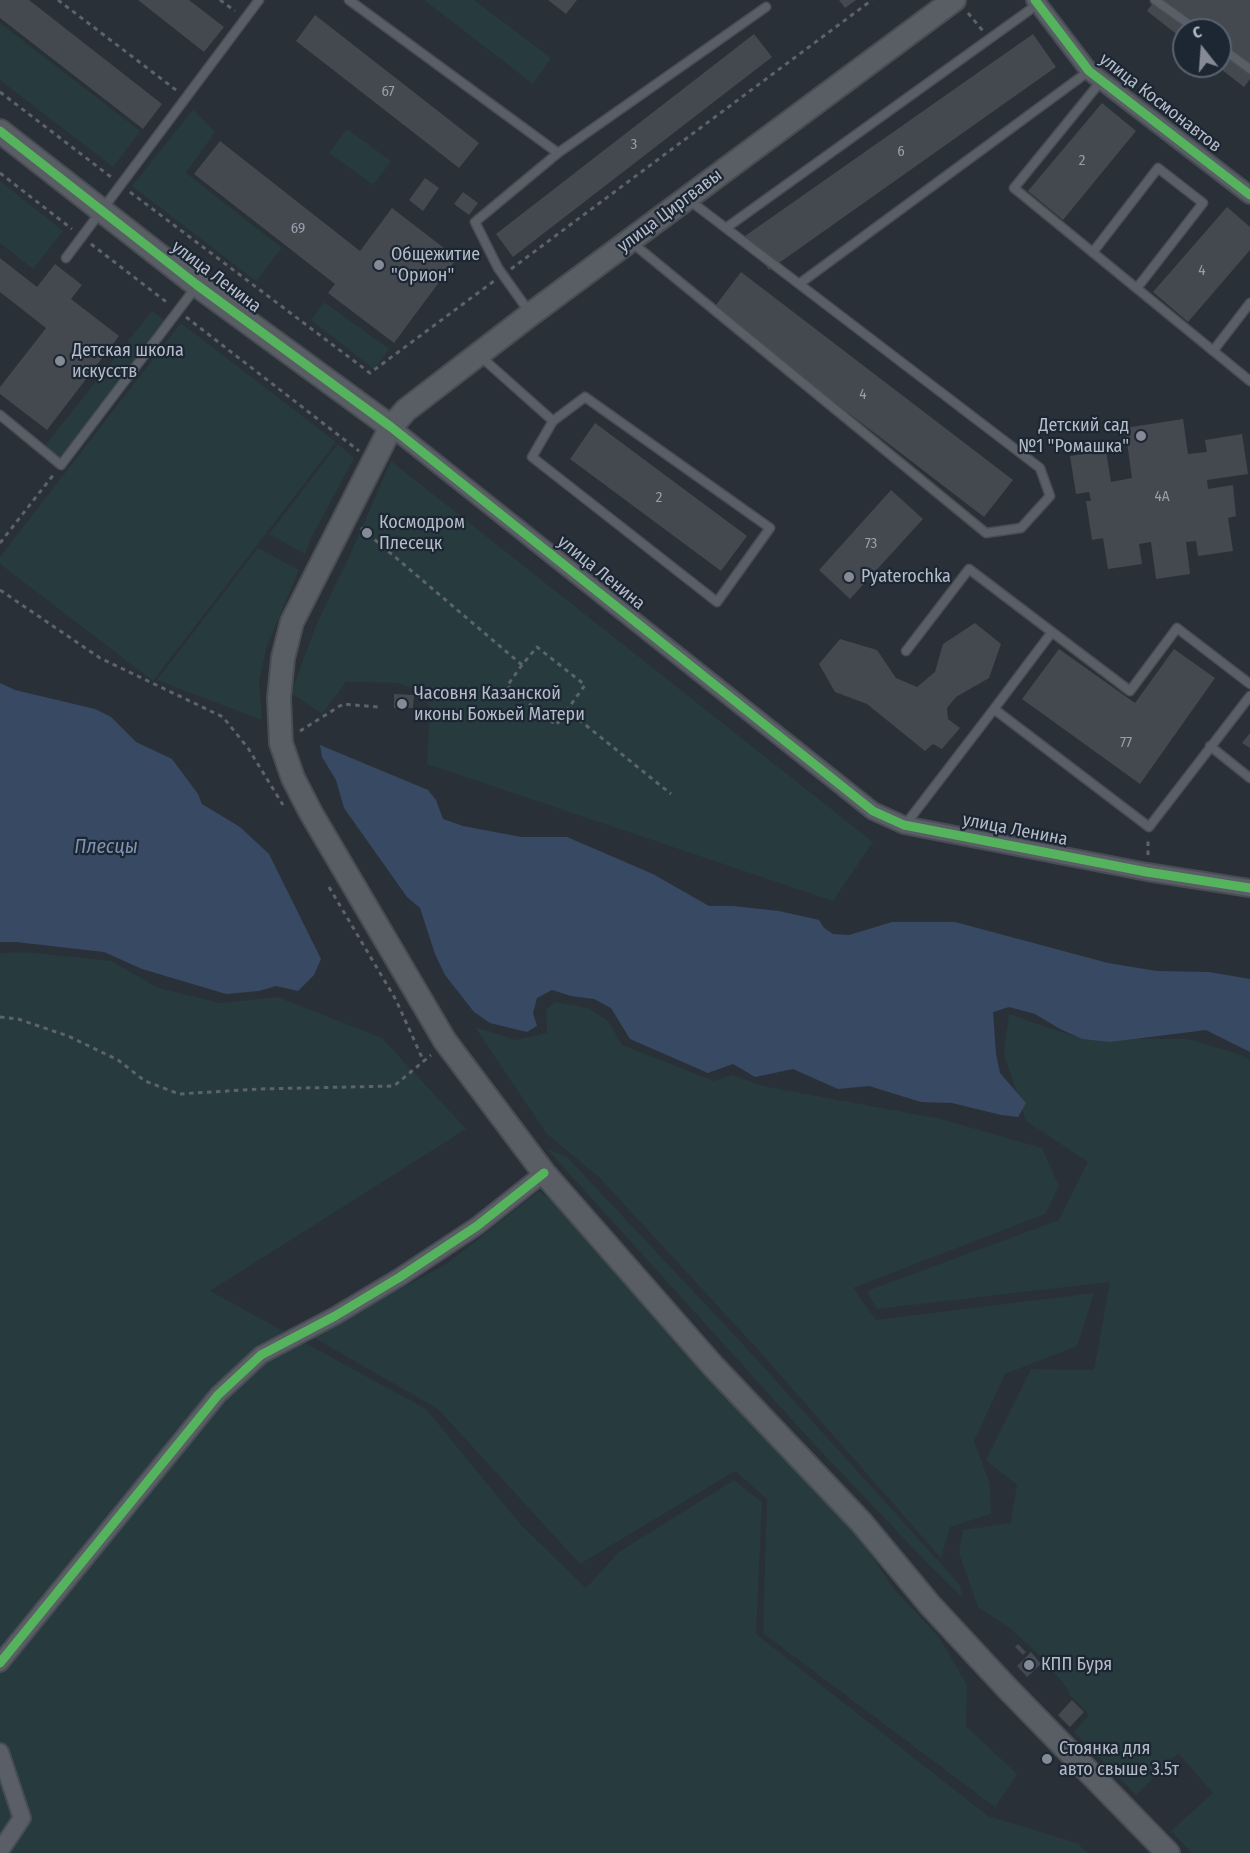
<!DOCTYPE html>
<meta charset="utf-8">
<style>
body{margin:0}
#map{position:relative;width:1250px;height:1853px;overflow:hidden;background:#2a3038;font-family:"Fira Sans Condensed",sans-serif}
canvas{display:block}
.north{position:absolute;left:1172px;top:18px;width:60px;height:60px;box-sizing:border-box;background:#1d2633;border:2px solid #59626f;border-radius:50%;rotate:343deg;font-size:16px;font-weight:700;line-height:24px;text-align:center;color:#b4bcc9}
.north::after{content:'';display:block;margin:auto;width:21px;height:27px;background:#848b96;clip-path:polygon(50% 0,100% 100%,50% 72%,0 100%)}
</style>
<div id="map">
<canvas width="1250" height="1853"></canvas>
<div class="north">С</div>
</div>
<script>
const g = document.querySelector('canvas').getContext('2d');
g.lineJoin = 'round';
function fill(path, color) { g.fillStyle = color; g.fill(path, 'evenodd'); }
const shape = rows => new Path2D(rows.map(r => 'M' + r).join(''));
function trace(path, color, width, dash) { g.strokeStyle = color; g.lineWidth = width; g.lineCap = dash ? 'butt' : 'round'; g.setLineDash(dash || []); g.stroke(path); }
function drawText(font, color, halo, rows, align = 'center') {
  g.font = font + ' "Fira Sans Condensed",sans-serif'; g.lineWidth = 4.5; g.setLineDash([]); g.textBaseline = 'middle'; g.strokeStyle = halo; g.fillStyle = color; for (const [text, x, y, turn = 0] of rows) {
    g.save(); g.translate(x, y); g.rotate((+turn || 0) * Math.PI / 180); g.textAlign = isNaN(turn) ? turn : align; if (halo) g.strokeText(text, 0, 0); g.fillText(text, 0, 0); g.restore();
  }
}
const green = shape([
 [424,0,474,0,551,58,533,84],
 [0,23,140,131,113,167,0,80],
 [193,110,215,132,186,173,282,248,256,281,132,186],
 [347,129,391,161,373,185,329,153],
 [0,181,63,231,33,269,0,243],
 [324,302,389,349,374,369,311,320],
 [152,311,167,322,58,460,43,448],
 [181,323,336,442,153,681,4,567,0,563,0,557],
 [338,444,354,458,312,536,305,554,269,534],
 [391,461,873,842,833,901,427,764,430,708,418,690,397,683,346,682,322,714,291,693,317,623,350,555],
 [258,548,299,570,267,646,259,681,262,720,157,680],
 [27,952,112,961,158,988,221,1003,277,997,382,1038,466,1129,210,1291,426,1409,521,1525,586,1588,619,1552,734,1480,762,1502,756,1634,988,1816,1077,1843,1088,1853,0,1853,0,953],
 [555,1002,588,1008,608,1021,622,1045,714,1081,732,1075,763,1086,941,1119,1042,1148,1059,1186,1045,1214,853,1288,876,1320,1094,1293,1077,1346,1005,1374,974,1441,990,1484,991,1514,950,1527,941,1558,761,1353,600,1178,547,1134,475,1027,516,1040,547,1033,546,1010],
 [1009,1014,1082,1039,1188,1039,1241,1055,1250,1060,1250,1853,1192,1853,1171,1831,1213,1793,1178,1753,1136,1795,1074,1732,1089,1715,1069,1694,1068,1689,1040,1656,1011,1629,978,1607,959,1553,963,1530,1011,1523,1017,1485,986,1460,1031,1369,1094,1370,1110,1282,877,1309,867,1291,1059,1220,1088,1162,1026,1121,1004,1054],
 [547,1149,566,1156,740,1341,960,1585,962,1597,930,1566,814,1444],
 [539,1191,563,1209,850,1524,894,1589,939,1637,967,1685,966,1726,1017,1774,995,1807,763,1633,767,1499,735,1471,580,1564,438,1409,311,1336,445,1265]
]);
const water = shape([
 [0,683,15,690,95,709,111,717,136,742,172,759,198,794,202,804,240,827,269,854,321,959,314,975,298,991,276,986,259,991,226,994,142,969,104,952,16,942,0,942],
 [320,745,428,790,436,800,443,819,463,826,521,837,567,837,653,874,709,906,733,906,779,911,819,920,824,928,833,934,849,935,892,922,955,922,1108,963,1157,971,1209,972,1250,979,1250,1052,1206,1030,1110,1042,1082,1039,1060,1029,1035,1014,1009,1007,993,1012,996,1054,1000,1073,1026,1103,1018,1117,1001,1115,952,1103,921,1102,869,1086,838,1089,793,1069,755,1077,733,1064,708,1073,630,1039,611,1008,594,999,571,996,552,990,537,998,533,1013,537,1026,527,1032,490,1023,474,1012,445,975,435,954,420,908,407,897,344,808,336,780,322,757]
]);
const building = shape([
 [0,0,29,0,162,104,143,129,0,18],
 [138,0,189,0,224,27,204,52],
 [548,0,577,0,566,14],
 [839,0,856,0,845,8],
 [1155,0,1250,0,1250,79,1244,87,1217,66,1220,66,1220,30,1184,30,1184,40,1147,11],
 [315,15,479,143,459,168,296,41],
 [754,34,772,57,513,257,496,234],
 [1033,34,1056,67,769,270,745,236],
 [1102,103,1136,131,1063,220,1028,191],
 [220,141,360,251,392,208,457,258,394,343,328,293,335,284,194,174],
 [425,178,439,188,423,211,409,200],
 [463,192,478,203,469,215,454,204],
 [1227,207,1250,227,1250,250,1188,322,1153,292],
 [0,258,37,287,55,264,82,285,71,299,119,336,47,430,0,394,0,387,46,328,0,292],
 [741,272,1013,480,984,517,713,309],
 [1183,419,1188,454,1207,452,1205,440,1242,434,1248,474,1207,480,1208,489,1233,485,1236,516,1228,518,1233,551,1198,556,1196,541,1186,542,1190,574,1156,579,1151,542,1139,544,1142,564,1108,569,1103,538,1092,540,1086,501,1091,501,1089,492,1076,494,1070,456,1106,451,1111,482,1132,478,1125,428],
 [595,423,747,536,721,571,570,459],
 [891,490,923,519,850,599,819,570],
 [975,623,1001,644,989,678,956,697,947,708,948,719,960,728,942,749,933,744,925,751,867,704,835,692,819,664,840,639,877,650,896,678,917,687,935,672,943,644],
 [1059,649,1135,703,1174,649,1215,678,1140,784,1022,699],
 [394,694,414,695,413,708,394,708],
 [1250,733,1250,748,1242,743],
 [1018,1644,1026,1652,1023,1655,1015,1647],
 [1031,1652,1041,1664,1027,1677,1017,1666],
 [1072,1700,1084,1712,1070,1727,1058,1715]
]);
const path = shape([
 [58,0,176,90],
 [220,0,235,11],
 [968,13,983,31],
 [0,92,111,177],
 [0,173,72,229],
 [130,192,370,373,494,281],
 [91,244,169,304],
 [511,269,872,0],
 [186,317,359,451],
 [361,528,522,665,537,647,585,685,567,710,671,794],
 [0,543,54,474],
 [0,590,100,658,223,717,248,748,283,805],
 [522,665,507,686,556,725,567,711],
 [300,731,343,704,378,707],
 [1148,855,1148,838],
 [329,887,396,1000,424,1062],
 [0,1017,18,1019,68,1036,118,1060,145,1081,179,1094,259,1089,394,1086,431,1055]
]);
const lane = shape([
 [349,0,558,153,475,222,498,268,530,313],
 [1155,0,1197,30],
 [1220,47,1250,69],
 [1102,80,1014,188,1250,381],
 [558,153,766,7],
 [726,228,1038,4],
 [630,241,986,533,1021,528,1050,496,1040,468,689,200],
 [1093,252,1158,168,1203,203,1137,288],
 [66,258,259,0],
 [799,284,1089,71],
 [1213,351,1250,303],
 [480,356,553,421,532,457,717,602,770,528,585,397,553,421],
 [0,415,61,465,196,287],
 [906,651,969,569,1052,632],
 [1250,684,1177,628,1130,691,1052,632,994,709,1149,827,1250,696],
 [1210,746,1250,778],
 [905,825,994,709]
]);
const street = shape([
 [1035,0,1089,71,1250,195],
 [391,427,873,811,904,825,1147,872,1250,888],
 [0,1663,218,1395,261,1355,335,1316,400,1277,477,1226,544,1173],
 [0,1752,22,1818,0,1851]
]);
const secondary = shape([
 [954,0,531,314,406,410,391,427,292,622,283,658,279,698,281,743,293,778,311,813,445,1041,544,1173,713,1366,861,1522,930,1605,1007,1688,1168,1853],
 [0,131,197,285,391,427]
]);
const cycleway = shape([
 [1035,0,1089,71,1250,195],
 [0,131,197,285,391,427,873,811,904,825,1147,872,1250,888],
 [0,1663,218,1395,261,1355,335,1316,400,1277,477,1226,544,1173]
]);
const markers = [
 [379,265,6,"#848b96"],
 [60,361,6,"#848b96"],
 [1141,436,6,"#848b96"],
 [367,533,6,"#848b96"],
 [849,577,6,"#848b96"],
 [402,704,6,"#848b96"],
 [1029,1665,6,"#848b96"],
 [1047,1759,6,"#848b96"]
];
const numberNames = [
 ["67",388,92],
 ["3",634,145],
 ["6",901,152],
 ["2",1082,161],
 ["69",298,229],
 ["4",1202,271],
 ["4",863,395],
 ["4А",1162,497],
 ["2",659,498],
 ["73",871,544],
 ["77",1126,743]
];
const streetNames = [
 ["улица Космонавтов",1160,103,38],
 ["улица Циргвавы",670,211,-37],
 ["улица Ленина",216,277,37],
 ["улица Ленина",601,573,39],
 ["улица Ленина",1015,830,11]
];
const poiNames = [
 ["Общежитие",391,255],
 ["\"Орион\"",391,276],
 ["Детская школа",72,351],
 ["искусств",72,372],
 ["Детский сад",1129,426,"right"],
 ["№1 \"Ромашка\"",1129,447,"right"],
 ["Космодром",379,523],
 ["Плесецк",379,544],
 ["Pyaterochka",861,577],
 ["Часовня Казанской",414,694],
 ["иконы Божьей Матери",414,715],
 ["КПП Буря",1041,1665],
 ["Стоянка для",1059,1749],
 ["авто свыше 3.5т",1059,1770]
];
const waterNames = [
 ["Плесцы",106,847]
];
fill(green, '#273a3e');
fill(water, '#384963');
fill(building, '#444950');
trace(lane, '#484c53', 11);
trace(street, '#484c53', 20);
trace(secondary, '#484c53', 26);
trace(path, '#5d636a', 3, [4.5, 4.5]);
trace(lane, '#5a5e66', 8);
trace(street, '#5a5e66', 16);
trace(secondary, '#595d64', 22);
trace(cycleway, '#56b35d', 9);
for (const [x, y, r, color] of markers) { const dot = new Path2D(); dot.arc(x, y, r, 0, 2 * Math.PI); g.fillStyle = color; g.fill(dot); trace(dot, '#1d2633', 2); }
drawText('15px', '#989fab', null, numberNames);
drawText('18px', '#b4bcc9', '#1d2633', streetNames);
drawText('18px', '#b4bcc9', '#1d2633', poiNames, 'left');
drawText('italic 20px', '#7c92b1', '#1d2633', waterNames);
</script>
